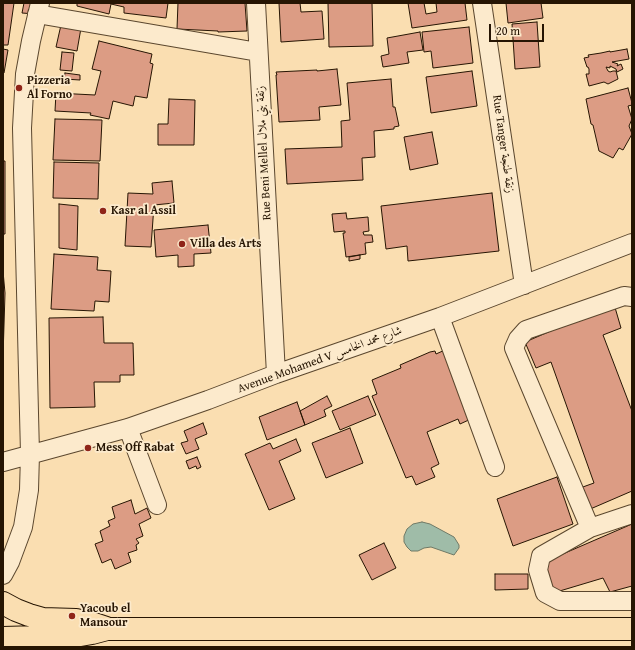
<!DOCTYPE html>
<meta charset="utf-8">
<style>
body{margin:0}
#map{position:relative;width:635px;height:650px;overflow:hidden;background:#fadeb1;font-family:"Gentium Book Plus",serif}
canvas{display:block}
.frame{position:absolute;inset:0;border:4px solid #261503;pointer-events:none}
.scale{position:absolute;left:489px;top:24px;width:55px;height:18px;box-sizing:border-box;border:2px solid #261503;border-top:0;padding-left:5px;font-size:12px;line-height:14px;white-space:nowrap;color:#261503;-webkit-text-stroke:3px #fceacc;paint-order:stroke}
</style>
<div id="map">
<canvas width="635" height="650"></canvas>
<div class="frame"></div>
<div class="scale">20 m</div>
</div>
<script>
const g = document.querySelector('canvas').getContext('2d');
g.lineJoin = 'round';
function fill(path, color) { g.fillStyle = color; g.fill(path, 'evenodd'); }
const shape = rows => new Path2D(rows.map(r => 'M' + r).join(''));
function trace(path, color, width, dash) { g.strokeStyle = color; g.lineWidth = width; g.lineCap = dash ? 'butt' : 'round'; g.setLineDash(dash || []); g.stroke(path); }
function drawText(font, color, halo, rows, align = 'center') {
  g.font = font + ' "Gentium Book Plus",Amiri,serif'; g.lineWidth = 3.5; g.setLineDash([]); g.textBaseline = 'middle'; g.strokeStyle = halo; g.fillStyle = color; for (const [text, x, y, turn = 0] of rows) {
    g.save(); g.translate(x, y); g.rotate((+turn || 0) * Math.PI / 180); g.textAlign = isNaN(turn) ? turn : align; if (halo) g.strokeText(text, 0, 0); g.fillText(text, 0, 0); g.restore();
  }
}
const water = shape([
 [422,522,430,524,454,537,459,545,459,548,454,555,431,547,424,548,418,551,411,551,407,547,404,542,404,536,407,529,413,524,422,522]
]);
const building = shape([
 [3,3,14,3,8,45,3,45,3,3],
 [24,3,36,3,35,14,22,13,24,3],
 [77,3,168,3,166,18,124,13,124,7,111,4,109,14,77,6,77,3],
 [178,3,245,3,247,31,218,32,218,31,177,29,178,3],
 [279,3,300,3,301,12,322,11,324,39,281,42,279,3],
 [328,3,372,3,373,46,329,47,328,3],
 [408,3,424,3,426,14,437,12,436,3,465,3,467,20,412,28,408,3],
 [506,3,541,3,543,18,508,23,506,3],
 [537,22,540,67,515,69,512,24,537,22],
 [61,25,81,28,77,51,56,47,61,25],
 [469,27,473,63,433,68,431,51,424,52,422,32,469,27],
 [420,32,423,50,407,52,409,63,383,67,381,56,389,54,387,38,420,32],
 [99,41,152,54,150,63,153,64,147,98,135,96,133,106,113,101,109,119,90,115,91,113,55,111,56,93,95,95,101,71,92,69,99,41],
 [3,49,8,50,4,73,3,73,3,49],
 [627,49,629,59,612,62,618,64,617,66,621,64,623,69,617,72,616,69,610,66,610,68,606,67,608,71,610,72,613,71,616,71,618,79,608,84,604,82,589,86,586,74,589,74,589,69,588,67,587,67,584,58,589,57,588,55,601,53,610,51,610,52,627,49],
 [62,52,74,53,72,71,60,70,62,52],
 [337,69,341,105,319,107,320,120,279,122,276,75,277,75,276,72,317,70,317,71,337,69],
 [472,71,477,106,431,113,426,77,472,71],
 [65,73,80,75,80,80,64,79,65,73],
 [391,79,393,107,395,107,399,126,394,127,394,129,374,131,375,157,362,158,363,180,287,184,285,149,342,147,341,121,350,120,347,83,391,79],
 [628,88,632,103,632,105,628,106,632,119,629,126,632,134,623,150,619,148,613,158,599,151,593,125,591,124,586,99,628,88],
 [169,99,195,100,194,145,158,145,158,124,168,124,169,99],
 [55,119,102,120,100,161,53,160,55,119],
 [432,132,438,164,410,170,404,137,432,132],
 [3,161,5,161,5,234,3,234,3,161],
 [54,162,99,163,98,199,53,198,54,162],
 [172,181,174,203,154,205,151,247,125,246,128,193,153,194,152,183,172,181],
 [492,193,499,251,408,261,407,246,386,249,381,206,492,193],
 [59,204,78,206,77,250,59,248,59,204],
 [346,213,347,219,368,217,369,231,363,232,364,235,372,235,373,242,365,243,366,254,346,257,343,233,345,233,345,231,334,232,332,214,346,213],
 [208,225,211,253,194,254,194,266,178,267,178,255,156,257,154,230,208,225],
 [54,254,98,257,97,270,111,271,109,302,95,301,94,311,51,309,54,254],
 [360,255,360,259,349,261,349,257,360,255],
 [3,271,5,293,3,357,3,271],
 [614,304,621,328,603,335,632,411,632,491,588,510,580,488,594,483,551,362,536,368,525,342,614,304],
 [103,317,104,343,133,343,134,375,120,375,120,382,94,382,95,407,50,408,49,318,103,317],
 [445,350,473,418,460,424,458,419,427,432,439,464,431,468,435,477,416,485,412,476,406,478,372,396,377,394,372,380,401,368,400,365,430,352,435,351,436,354,445,350],
 [327,396,332,406,324,410,326,416,305,425,300,411,327,396],
 [368,396,376,415,340,430,332,411,368,396],
 [297,402,305,425,267,440,259,417,297,402],
 [203,423,207,434,195,439,199,449,186,454,181,443,188,441,184,431,203,423],
 [350,428,363,463,326,478,312,443,350,428],
 [296,439,301,451,279,461,295,499,269,510,245,454,270,443,273,449,296,439],
 [197,457,201,467,197,469,196,466,189,469,186,461,197,457],
 [557,477,573,524,513,546,497,499,557,477],
 [131,500,135,514,147,508,151,518,139,524,143,536,136,539,139,543,136,545,137,550,128,553,131,562,115,569,111,559,102,563,95,544,103,541,100,531,110,526,108,521,115,518,112,507,131,500],
 [632,524,632,586,610,592,603,578,553,593,542,563,632,524],
 [384,543,396,568,372,580,359,555,384,543],
 [495,574,528,574,528,589,495,590,495,574]
]);
const minor = shape([
 [256,3,276,374],
 [482,3,524,285],
 [37,14,258,52],
 [440,317,495,467],
 [128,428,157,505],
 [3,462,128,428,208,400,276,374,440,317,632,243],
 [632,514,590,528,541,556,538,570,545,593,560,601,632,601],
 [590,528,514,348,518,339,526,330,624,296,632,297],
 [3,575,10,562,23,527,29,490,30,454,22,128,25,74,31,41,40,3]
]);
const major = shape([
 [3,603,16,610,29,615,43,619,76,620,94,624,106,628],
 [3,638,75,636,92,633,107,629,632,629]
]);
const markers = [
 [19,88,4,"#8f2418"],
 [103,211,4,"#8f2418"],
 [182,244,4,"#8f2418"],
 [88,448,4,"#8f2418"],
 [72,616,4,"#8f2418"]
];
const poiNames = [
 ["Pizzeria",27,81],
 ["Al Forno",27,95],
 ["Kasr al Assil",111,211],
 ["Villa des Arts",190,244],
 ["Mess Off Rabat",96,448],
 ["Yacoub el",80,609],
 ["Mansour",80,623]
];
const streetNames = [
 ["Rue Tanger زنقة طنجة",503,144,82],
 ["Rue Beni Mellel زنقة بني ملال",264,153,-93],
 ["Avenue Mohamed V شارع محمد الخامس",320,360,-20]
];
fill(water, '#9fbca8');
trace(water, '#6f7966', 1);
fill(building, '#dc9c84');
trace(building, '#261503', 1);
trace(minor, '#5b472e', 20);
trace(major, '#261503', 24);
trace(minor, '#fceacc', 18);
trace(major, '#fadeb1', 22);
for (const [x, y, r, color] of markers) { const dot = new Path2D(); dot.arc(x, y, r, 0, 2 * Math.PI); g.fillStyle = color; g.fill(dot); trace(dot, '#fceacc', 1.5); }
drawText('bold 12px', '#261503', '#fceacc', poiNames, 'left');
drawText('12px', '#261503', '#fceacc', streetNames);
</script>
